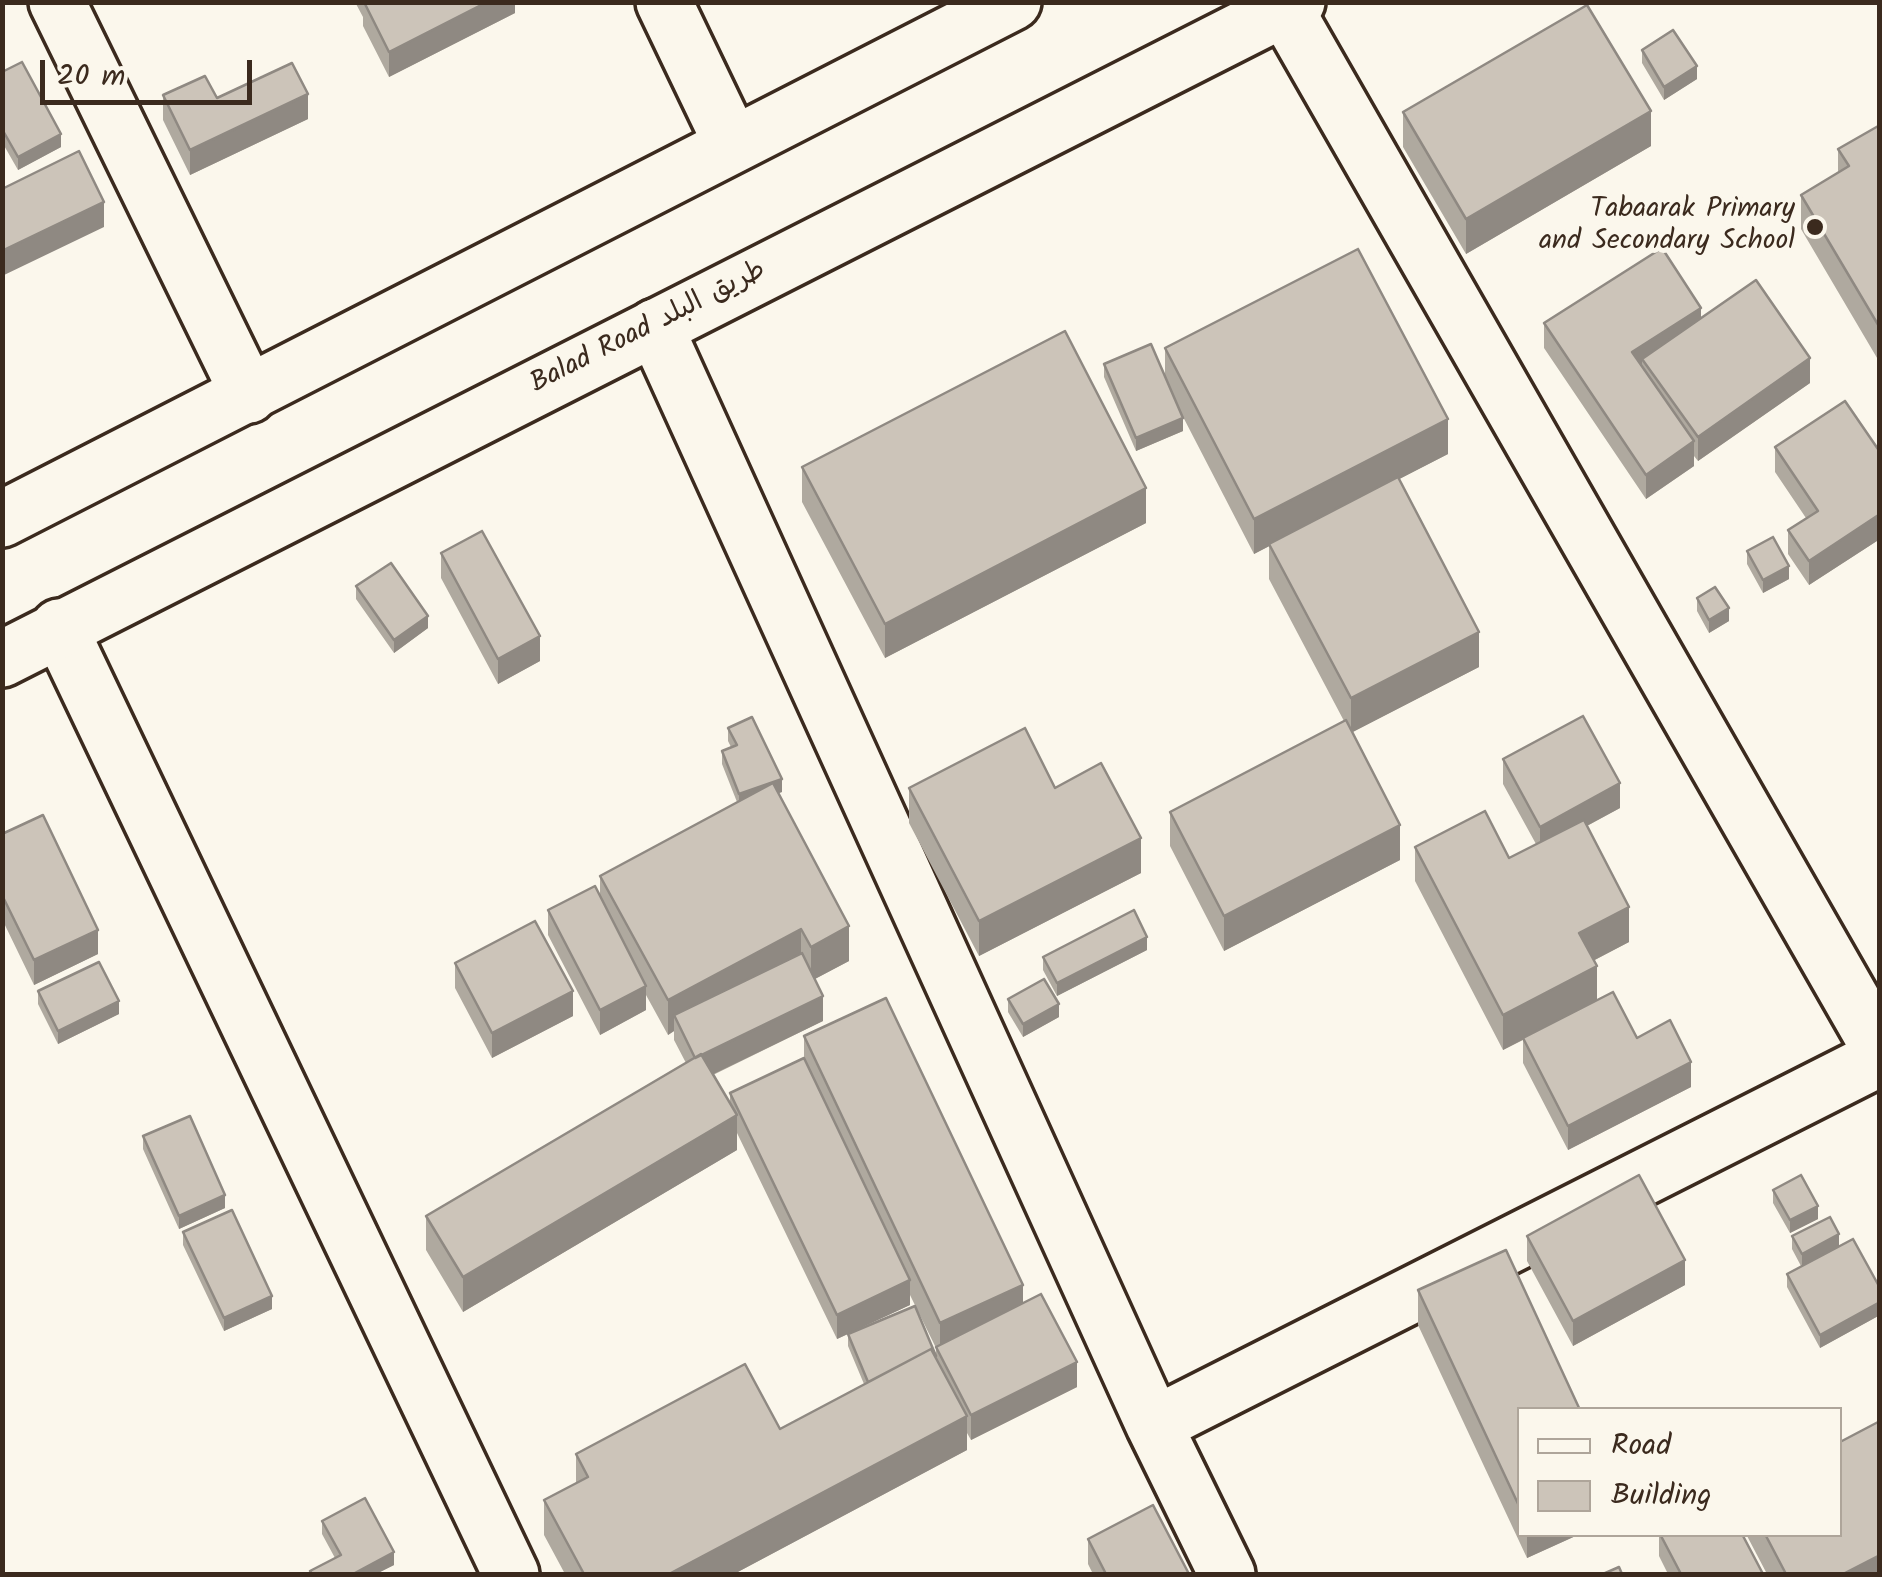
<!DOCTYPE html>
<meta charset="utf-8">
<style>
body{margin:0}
#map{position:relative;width:1882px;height:1577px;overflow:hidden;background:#fbf7ec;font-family:Kalam,sans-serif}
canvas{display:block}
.frame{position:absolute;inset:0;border:5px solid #3b2a1e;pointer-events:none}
.legend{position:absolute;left:1517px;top:1407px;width:325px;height:130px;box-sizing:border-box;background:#fbf7ec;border:2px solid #aea59a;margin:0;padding:12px 18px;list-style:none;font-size:30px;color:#3b2a1e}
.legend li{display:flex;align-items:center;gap:20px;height:50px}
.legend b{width:50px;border:2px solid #aea59a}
.scale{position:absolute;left:40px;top:60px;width:212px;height:45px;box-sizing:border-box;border:5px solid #3b2a1e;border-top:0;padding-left:12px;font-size:30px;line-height:35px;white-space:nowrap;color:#3b2a1e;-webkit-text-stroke:8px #fbf7ec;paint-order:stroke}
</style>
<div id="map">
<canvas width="1882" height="1577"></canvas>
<div class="frame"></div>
<ul class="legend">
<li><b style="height:12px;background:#fbf7ec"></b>Road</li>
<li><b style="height:28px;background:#ccc4b9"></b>Building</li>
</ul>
<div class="scale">20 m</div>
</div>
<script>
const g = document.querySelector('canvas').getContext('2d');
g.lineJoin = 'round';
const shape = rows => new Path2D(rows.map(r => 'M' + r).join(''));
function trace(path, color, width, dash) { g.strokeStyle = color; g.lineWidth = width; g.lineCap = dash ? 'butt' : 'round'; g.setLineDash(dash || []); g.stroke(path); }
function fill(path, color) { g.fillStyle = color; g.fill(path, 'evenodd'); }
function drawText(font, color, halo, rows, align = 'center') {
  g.font = font + ' Kalam,"Playpen Sans Arabic",sans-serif'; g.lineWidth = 10; g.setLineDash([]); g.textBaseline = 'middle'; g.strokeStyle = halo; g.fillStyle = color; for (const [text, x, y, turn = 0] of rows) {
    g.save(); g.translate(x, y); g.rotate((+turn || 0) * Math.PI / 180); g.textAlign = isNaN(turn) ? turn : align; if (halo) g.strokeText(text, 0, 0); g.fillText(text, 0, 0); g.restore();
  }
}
const street = shape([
 [57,2,249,395],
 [664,2,732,144],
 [1285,9,1880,1049],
 [655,327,1154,1425,1227,1574],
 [59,627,511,1574],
 [1154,1425,1880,1058]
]);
const highway = shape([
 [2,519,1013,2],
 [2,659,1297,2]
]);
const wall = shape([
 [355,2,515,2,515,13,389,77,363,26,363,17],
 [1642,50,1697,79,1664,100,1642,63],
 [2,72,61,147,18,170,2,142],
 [163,95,308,119,190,175,163,120],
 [1403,112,1651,146,1466,254,1403,147],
 [1880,125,1880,363,1801,229,1801,195,1838,173,1838,149],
 [1701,318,1810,383,1698,461,1694,456,1694,466,1646,499,1544,348,1544,323],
 [1165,348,1448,454,1399,479,1479,667,1352,732,1400,860,1224,951,1170,846,1170,812,1344,721,1269,579,1269,546,1254,554,1180,411,1183,431,1136,451,1104,377,1104,364,1165,377],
 [1775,447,1880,452,1880,539,1809,585,1788,554,1788,530,1806,518,1775,472],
 [802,467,1146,523,885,658,802,502],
 [1747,551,1789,579,1763,593,1747,564],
 [441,553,540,661,498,684,441,578],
 [356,586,428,628,394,653,356,599],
 [1697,598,1729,621,1709,633,1697,611],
 [728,728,782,792,778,793,849,961,815,979,823,1021,713,1075,730,1103,730,1093,804,1058,804,1036,1023,1304,1077,1387,971,1440,967,1433,967,1450,734,1574,565,1574,544,1535,544,1500,576,1483,576,1454,780,1429,864,1384,848,1346,848,1334,837,1339,737,1133,737,1150,463,1312,426,1250,426,1216,686,1063,674,1040,674,1031,668,1035,646,995,646,1010,600,1035,548,935,548,910,600,896,600,876,737,802,722,764,722,751,731,747,728,741],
 [910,1295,936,1348,936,1355,858,1329,910,1305],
 [1503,759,1620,808,1587,826,1629,942,1593,961,1597,1000,1691,1087,1568,1150,1523,1063,1523,1040,1503,1050,1415,881,1415,847,1509,858,1536,844,1503,784],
 [909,788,1055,788,1141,873,979,956,909,823],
 [2,834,98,954,34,985,2,919],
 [1147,950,1057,996,1043,970,1043,957],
 [455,963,573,1016,492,1058,455,988],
 [38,991,119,1014,58,1044,38,1004],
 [1008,999,1059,1017,1023,1037,1008,1012],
 [143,1136,225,1208,179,1229,143,1149],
 [1773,1190,1818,1219,1790,1233,1773,1203],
 [183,1232,272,1309,224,1331,183,1245],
 [1527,1236,1685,1285,1573,1346,1527,1261],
 [1792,1236,1839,1247,1880,1288,1880,1315,1820,1348,1787,1287,1787,1274,1801,1266,1792,1249],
 [1418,1290,1520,1410,1520,1534,1580,1534,1527,1558,1418,1325],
 [322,1521,394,1565,376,1574,310,1574,310,1571,335,1558,322,1534],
 [1659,1534,1742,1534,1763,1574,1668,1574,1659,1556],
 [1746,1534,1840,1534,1880,1574,1767,1574],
 [1088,1539,1189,1574,1093,1574,1088,1564]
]);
const shadedWall = shape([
 [487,2,515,2,515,13,389,77,389,52],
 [1697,66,1697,79,1664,100,1664,87],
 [308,94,308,119,190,175,190,150],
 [1651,111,1651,146,1466,254,1466,219],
 [61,134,61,147,18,170,18,157],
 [104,202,104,227,2,276,2,251],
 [1701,308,1701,333,1642,359,1642,371,1632,352],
 [1810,358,1810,383,1698,461,1698,437],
 [1183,418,1183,431,1136,451,1136,438],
 [1448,419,1448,454,1254,554,1254,519],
 [1694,441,1694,466,1646,499,1646,475],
 [1146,488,1146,523,885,658,885,624],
 [1880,514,1880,539,1809,585,1809,561],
 [1789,566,1789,579,1763,593,1763,580],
 [1729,608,1729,621,1709,633,1709,620],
 [428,616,428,628,394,653,394,640],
 [1479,632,1479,667,1351,733,1351,698],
 [540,636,540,661,498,684,498,659],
 [782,779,782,792,739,807,739,794],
 [1620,783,1620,808,1540,851,1540,827],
 [1400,825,1400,860,1224,951,1224,916],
 [1141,838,1141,873,979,956,979,921],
 [1629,907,1629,942,1579,968,1579,933],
 [849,926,849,961,811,981,811,947],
 [801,929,801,963,674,1015,674,1031,668,1035,668,1000],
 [98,930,98,954,34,985,34,960],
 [1147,937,1147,950,1057,996,1057,983],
 [1597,966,1597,1001,1503,1050,1503,1015],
 [646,986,646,1010,600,1035,600,1010],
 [573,991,573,1016,492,1058,492,1033],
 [823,996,823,1021,695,1083,695,1058],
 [119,1001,119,1014,58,1044,58,1031],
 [1059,1004,1059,1017,1023,1037,1023,1024],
 [1691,1062,1691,1087,1568,1150,1568,1126],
 [737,1115,737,1150,463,1312,463,1277],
 [225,1195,225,1208,179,1229,179,1216],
 [1818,1206,1818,1219,1790,1233,1790,1220],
 [1839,1234,1839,1247,1802,1267,1802,1254],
 [1685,1260,1685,1285,1573,1346,1573,1321],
 [910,1280,910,1305,837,1339,837,1315],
 [1023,1285,1023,1320,940,1358,940,1323],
 [272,1296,272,1309,224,1331,224,1318],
 [1880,1302,1880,1315,1820,1348,1820,1335],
 [1077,1362,1077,1387,971,1440,971,1415],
 [967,1416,967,1450,734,1574,669,1574],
 [1527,1534,1580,1534,1527,1558],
 [394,1552,394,1565,376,1574,353,1574],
 [1880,1555,1880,1574,1843,1574]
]);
const building = shape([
 [364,2,487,2,389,52,364,2],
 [1587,5,1651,111,1466,219,1403,112,1587,5],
 [1673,30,1697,66,1664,87,1642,50,1673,30],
 [22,62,61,134,18,157,2,129,2,72,22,62],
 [292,63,308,94,190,150,163,95,205,76,217,98,292,63],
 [1880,125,1880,328,1801,195,1849,166,1838,149,1880,125],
 [79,151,104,202,2,251,2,189,79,151],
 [1662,248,1701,308,1632,352,1694,441,1646,475,1544,323,1662,248],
 [1358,249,1448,419,1254,519,1165,348,1358,249],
 [1756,280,1810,358,1698,437,1642,359,1756,280],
 [1065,331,1146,488,885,624,802,467,1065,331],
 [1151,344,1183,418,1136,438,1104,364,1151,344],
 [1845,401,1880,452,1880,514,1809,561,1788,530,1818,511,1775,447,1845,401],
 [1398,477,1479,632,1351,698,1269,544,1398,477],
 [482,531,540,636,498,659,441,553,482,531],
 [1773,537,1789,566,1763,580,1747,551,1773,537],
 [391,563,428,616,394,640,356,586,391,563],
 [1715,587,1729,608,1709,620,1697,598,1715,587],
 [1583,716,1620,783,1540,827,1503,759,1583,716],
 [752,717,782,779,739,794,722,751,737,745,728,728,752,717],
 [1346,720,1400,825,1224,916,1170,812,1346,720],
 [1025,728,1055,788,1101,763,1141,838,979,921,909,788,1025,728],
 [773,783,849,926,811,947,801,929,668,1000,600,876,773,783],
 [1485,811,1509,858,1584,820,1629,907,1579,933,1597,966,1503,1015,1415,847,1485,811],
 [43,815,98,930,34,960,2,895,2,834,43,815],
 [595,886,646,986,600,1010,548,910,595,886],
 [1134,910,1147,937,1057,983,1043,957,1134,910],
 [535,921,573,991,492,1033,455,963,535,921],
 [802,953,823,996,695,1058,674,1015,802,953],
 [99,962,119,1001,58,1031,38,991,99,962],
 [1044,979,1059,1004,1023,1024,1008,999,1044,979],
 [1613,992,1637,1038,1670,1020,1691,1062,1568,1126,1523,1038,1613,992],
 [886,998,1023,1285,940,1323,804,1036,886,998],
 [701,1054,737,1115,463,1277,426,1216,701,1054],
 [804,1058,910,1280,837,1315,730,1093,804,1058],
 [190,1116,225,1195,179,1216,143,1136,190,1116],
 [1639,1175,1685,1260,1573,1321,1527,1236,1639,1175],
 [1801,1175,1818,1206,1790,1220,1773,1190,1801,1175],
 [232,1210,272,1296,224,1318,183,1232,232,1210],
 [1830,1217,1839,1234,1802,1254,1792,1236,1830,1217],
 [1853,1239,1880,1288,1880,1302,1820,1335,1787,1274,1853,1239],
 [1506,1250,1580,1410,1520,1410,1520,1508,1418,1290,1506,1250],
 [1041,1294,1077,1362,971,1415,936,1347,1041,1294],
 [915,1306,936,1356,931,1349,868,1382,848,1334,915,1306],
 [931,1349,967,1416,669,1574,584,1574,544,1500,588,1477,576,1454,745,1364,780,1429,931,1349],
 [1880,1421,1880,1555,1843,1574,1786,1574,1765,1534,1840,1534,1840,1442,1880,1421],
 [365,1498,394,1552,353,1574,312,1574,310,1571,341,1555,322,1521,365,1498],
 [1153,1505,1189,1574,1106,1574,1088,1539,1153,1505],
 [1660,1534,1742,1534,1763,1574,1681,1574,1660,1534],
 [1619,1567,1622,1574,1603,1574,1619,1567]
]);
const markers = [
 [1815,227,10,"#3b2a1e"]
];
const poiNames = [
 ["Tabaarak Primary",1795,211],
 ["and Secondary School",1795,243]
];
const streetNames = [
 ["Balad Road طريق البلد",649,329,-27]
];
trace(street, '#3b2a1e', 62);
trace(highway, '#3b2a1e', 62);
trace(street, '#fbf7ec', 55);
trace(highway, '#fbf7ec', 55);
fill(wall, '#afa99f');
fill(shadedWall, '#8f8982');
fill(building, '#ccc4b9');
trace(building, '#8f8982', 2.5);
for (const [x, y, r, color] of markers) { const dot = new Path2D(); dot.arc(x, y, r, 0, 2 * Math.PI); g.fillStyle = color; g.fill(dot); trace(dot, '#fbf7ec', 4); }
drawText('28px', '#3b2a1e', '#fbf7ec', poiNames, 'right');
drawText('28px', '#3b2a1e', '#fbf7ec', streetNames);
</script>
